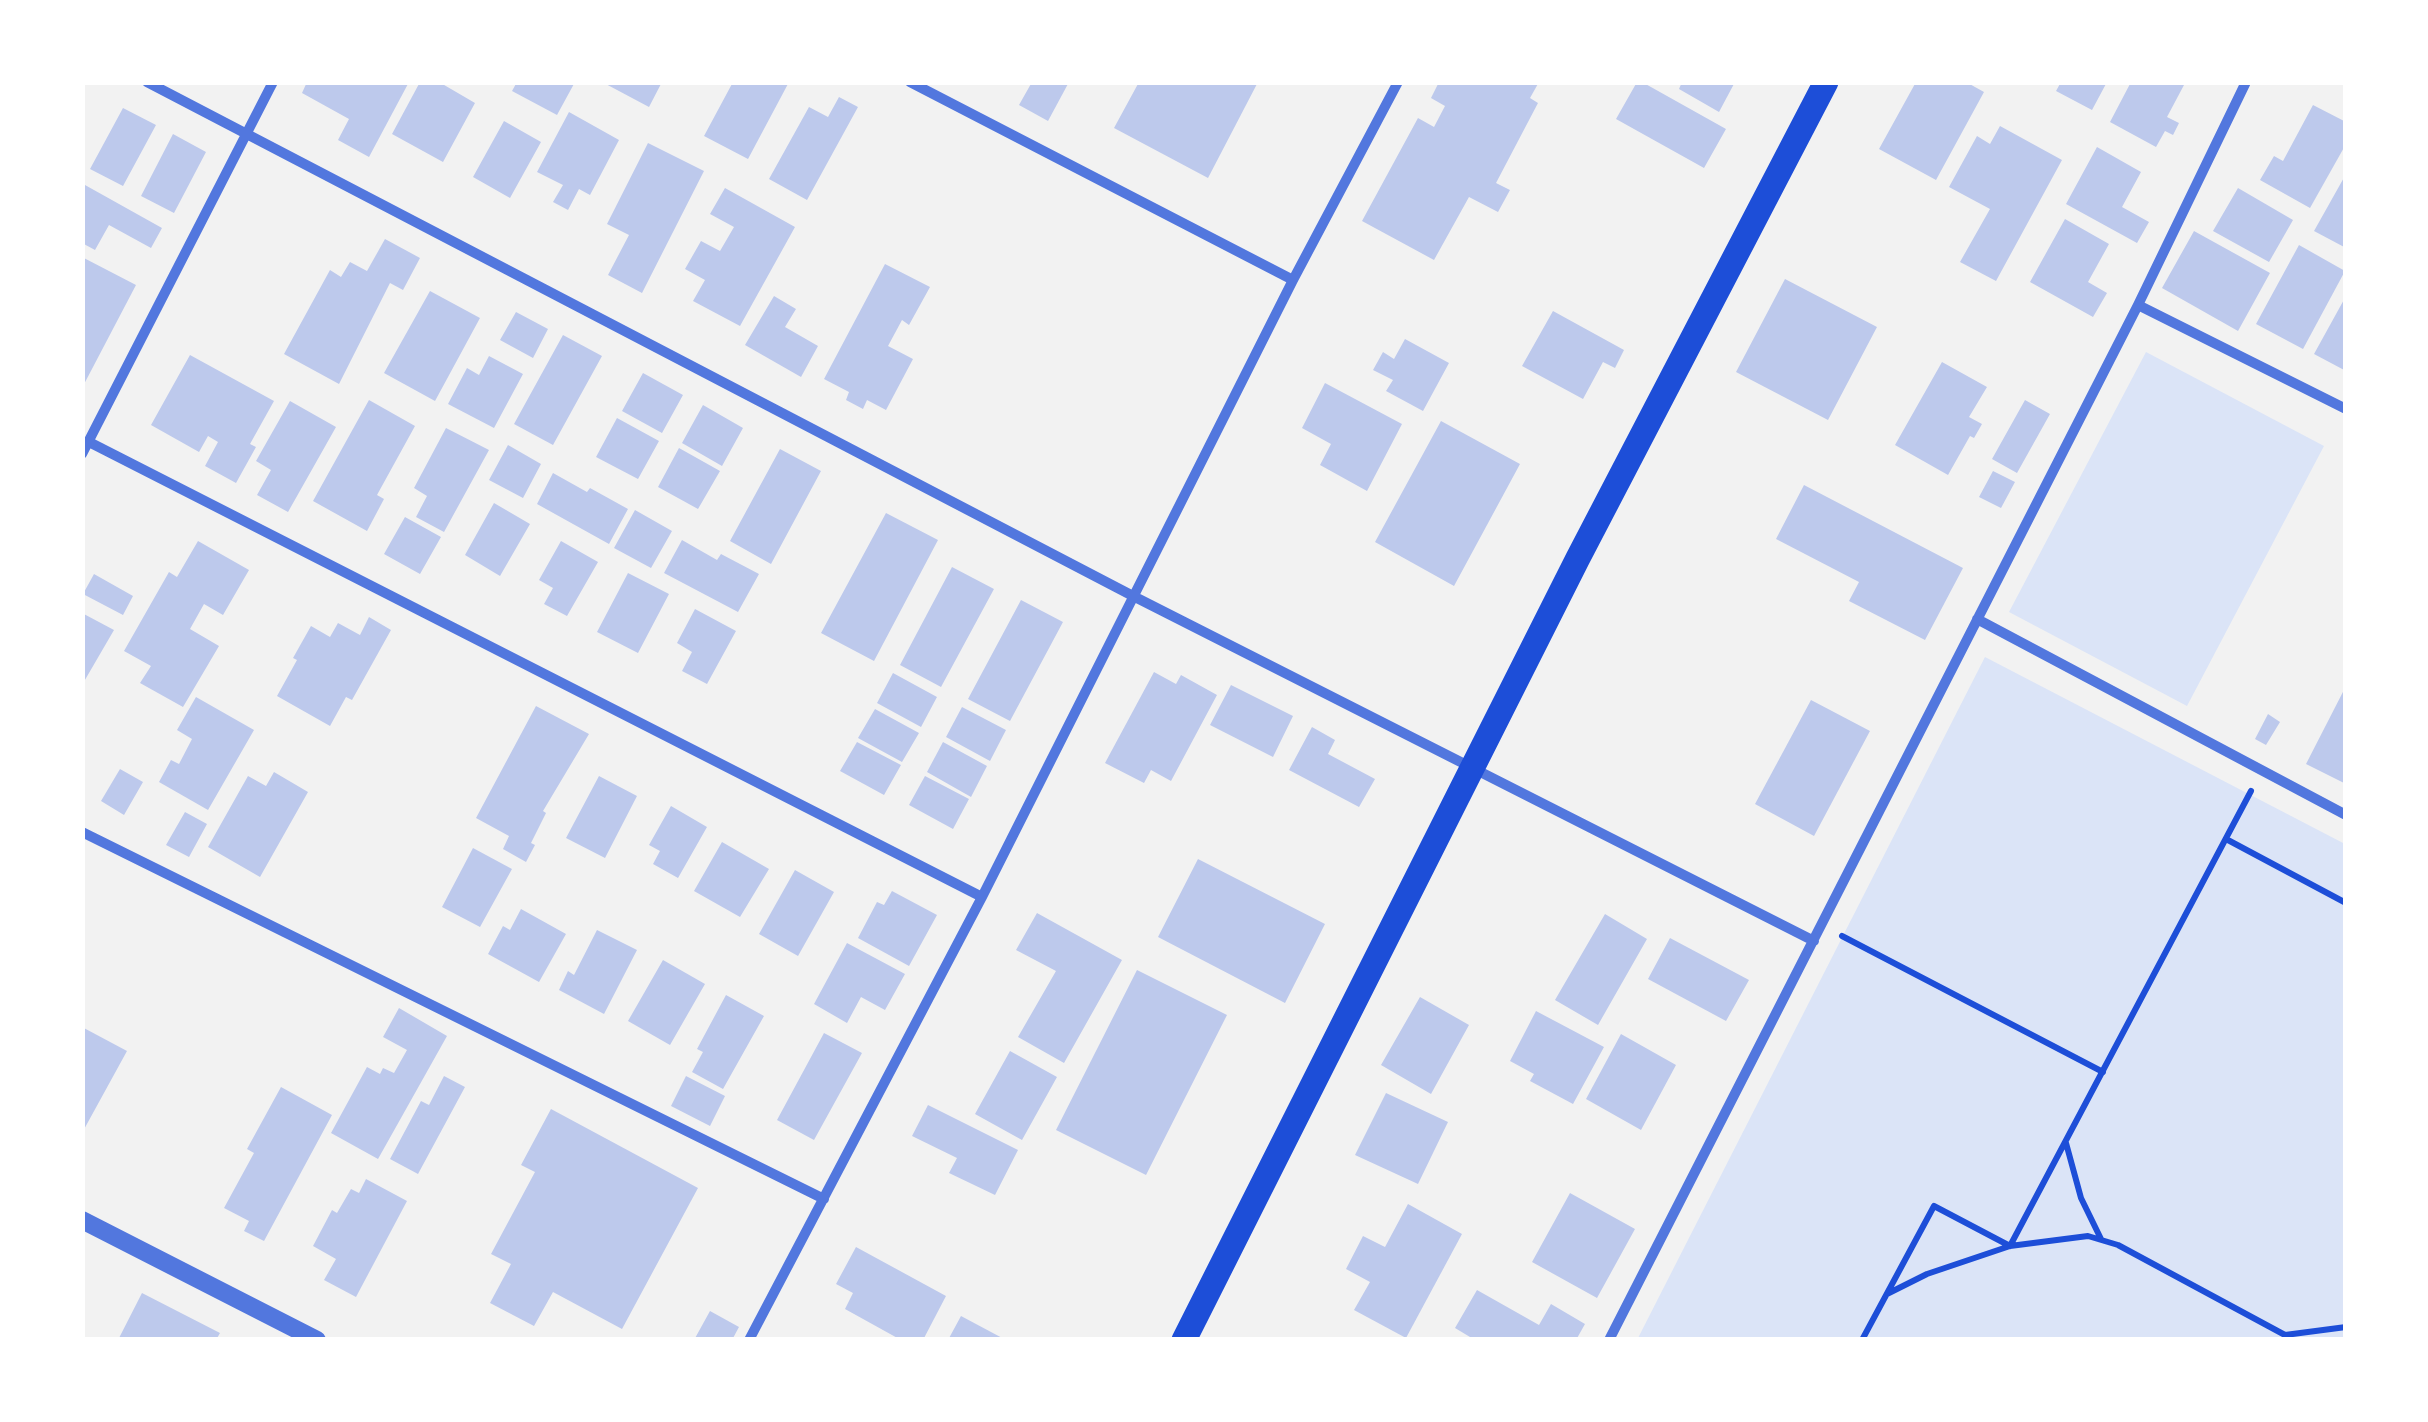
<!DOCTYPE html>
<style>
body{margin:0}
#map{position:relative;width:2428px;height:1422px;overflow:hidden;background:#f2f2f2;font-family:Montserrat,sans-serif}
canvas{display:block}
.frame{position:absolute;inset:0;border:85px solid #fff;pointer-events:none}
</style>
<div id="map">
<canvas width="2428" height="1422"></canvas>
<div class="frame"></div>
</div>
<script>
const g = document.querySelector('canvas').getContext('2d');
g.lineJoin = 'round';
function fill(path, color) { g.fillStyle = color; g.fill(path, 'evenodd'); }
const shape = rows => new Path2D(rows.map(r => 'M' + r).join(''));
function trace(path, color, width, dash) { g.strokeStyle = color; g.lineWidth = width; g.lineCap = dash ? 'butt' : 'round'; g.setLineDash(dash || []); g.stroke(path); }
const green = shape([
 [2146,352,2324,446,2187,706,2009,612],
 [1985,657,2345,844,2345,1339,1637,1340]
]);
const building = shape([
 [307,82,409,82,369,157,338,140,349,119,302,93],
 [420,82,439,82,475,103,443,162,392,134],
 [517,82,575,82,557,115,512,91],
 [602,82,662,82,649,107],
 [733,82,789,82,748,159,704,136],
 [1032,82,1069,82,1048,121,1019,105],
 [1139,82,1258,82,1208,178,1114,128],
 [1439,82,1539,82,1530,98,1538,103,1496,183,1510,190,1498,212,1469,197,1434,260,1362,221,1418,118,1434,127,1445,106,1431,98],
 [1637,82,1642,82,1726,129,1704,168,1616,119],
 [1682,82,1735,82,1719,112,1679,89],
 [1916,82,1966,82,1984,92,1936,180,1879,149],
 [2061,82,2107,82,2092,110,2056,91],
 [2131,82,2184,85,2167,117,2179,123,2173,135,2165,131,2156,147,2110,122],
 [839,97,858,107,807,200,769,179,809,107,828,117],
 [2313,105,2346,122,2346,144,2310,208,2260,180,2274,156,2283,161],
 [123,108,156,125,123,186,90,169],
 [569,112,619,140,590,195,579,189,568,210,553,202,563,185,537,172],
 [504,121,541,142,510,198,473,177],
 [2000,126,2062,160,1996,281,1960,262,1990,209,1949,187,1977,136,1990,144],
 [173,134,206,152,174,213,141,196],
 [648,143,704,171,642,293,608,275,629,235,607,224],
 [2097,147,2141,172,2122,207,2149,222,2137,243,2066,204],
 [2346,174,2346,248,2314,231],
 [85,185,162,228,151,248,109,225,95,250,82,243],
 [725,188,795,227,740,326,693,301,705,280,685,269,701,241,720,251,734,227,710,214],
 [2238,188,2293,220,2269,262,2213,231],
 [2065,219,2109,244,2088,282,2107,293,2093,317,2030,282],
 [2194,231,2270,273,2238,331,2162,288],
 [385,239,420,258,403,290,390,283,339,384,284,354,330,270,341,277,350,262,367,271],
 [2299,245,2345,271,2303,349,2256,324],
 [82,257,136,285,82,388],
 [885,264,930,287,909,325,902,320,888,346,913,359,886,410,867,400,863,409,846,400,849,392,824,379],
 [1785,279,1877,327,1828,420,1736,372],
 [430,291,480,318,435,401,384,373],
 [774,296,796,309,785,327,818,346,801,377,745,345],
 [2346,296,2346,371,2314,354],
 [1553,311,1624,350,1615,368,1603,362,1583,399,1522,366],
 [516,312,548,329,533,358,500,340],
 [563,335,602,356,553,445,514,424],
 [1405,339,1449,363,1423,411,1386,391,1393,380,1373,370,1383,352,1394,359],
 [190,355,274,401,250,444,256,447,236,483,205,466,218,442,208,436,199,452,151,425],
 [489,356,523,374,494,428,448,404,467,368,479,375],
 [1942,362,1987,387,1969,417,1982,424,1974,438,1970,436,1948,475,1895,445],
 [643,373,683,395,662,433,622,411],
 [1325,383,1402,424,1367,491,1320,465,1331,444,1302,428],
 [369,400,415,426,377,495,384,499,367,531,313,501],
 [2025,400,2050,414,2017,473,1992,459],
 [290,401,336,427,288,512,257,495,271,470,256,461],
 [703,405,743,428,722,466,682,443],
 [617,418,659,441,638,479,596,457],
 [1441,421,1520,464,1454,586,1375,542],
 [446,428,489,450,444,532,416,517,427,496,414,488],
 [508,445,541,464,523,498,489,480],
 [679,448,720,471,698,509,658,487],
 [780,449,821,471,771,564,730,541],
 [1993,471,2015,482,2001,508,1979,497],
 [553,473,587,492,590,488,628,509,609,544,537,504],
 [1804,485,1963,568,1925,640,1849,601,1859,582,1776,539],
 [494,503,530,524,500,576,465,555],
 [635,510,672,531,651,568,614,548],
 [886,513,938,540,874,661,821,633],
 [405,517,441,537,420,574,384,554],
 [682,540,717,560,721,554,759,574,738,612,664,573],
 [198,541,249,570,223,615,204,604,190,629,219,646,183,707,140,683,151,666,124,651,169,572,177,577],
 [561,541,598,562,567,616,544,604,553,588,539,580],
 [952,567,994,589,941,687,900,665],
 [628,573,669,594,638,653,597,632],
 [94,574,133,596,123,615,83,594],
 [1021,600,1063,622,1010,721,968,699],
 [695,609,736,631,707,684,682,671,692,652,677,643],
 [82,613,114,630,82,685],
 [369,617,391,630,352,700,346,697,330,726,277,696,297,660,293,658,311,626,330,637,338,623,360,635],
 [1154,672,1176,684,1181,675,1217,695,1171,781,1151,770,1144,783,1105,763],
 [893,673,937,697,921,727,877,703],
 [1231,685,1293,716,1273,757,1210,725],
 [2346,686,2346,784,2306,764],
 [196,697,254,730,208,810,159,782,171,760,179,764,192,739,177,730],
 [1811,700,1870,731,1814,836,1755,804],
 [536,706,589,734,543,811,546,813,531,843,535,845,526,862,503,849,509,836,476,818],
 [962,707,1006,730,990,761,946,737],
 [875,709,919,733,902,762,858,738],
 [2268,714,2280,722,2266,745,2255,739],
 [1312,727,1335,740,1328,754,1375,779,1359,807,1289,770],
 [857,742,901,765,884,795,840,771],
 [943,742,987,766,971,797,927,772],
 [120,769,143,782,124,815,101,801],
 [274,772,308,792,260,877,208,847,248,776,266,786],
 [599,776,637,796,605,858,566,838],
 [925,776,969,799,953,829,909,805],
 [671,806,707,827,678,878,653,864,660,851,649,845],
 [185,812,207,824,189,857,166,845],
 [722,842,769,869,740,917,694,891],
 [473,848,512,869,480,927,442,907],
 [1198,859,1325,924,1285,1003,1158,937],
 [795,870,834,892,798,956,759,934],
 [892,891,937,915,909,966,858,938,877,902,884,905],
 [521,909,566,934,539,982,488,954,503,926,510,930],
 [1037,913,1122,960,1064,1063,1018,1037,1056,971,1016,950],
 [1605,914,1647,939,1598,1025,1555,1000],
 [597,930,637,950,604,1014,559,990,568,971,574,975],
 [1670,938,1749,980,1726,1021,1648,979],
 [847,943,905,974,885,1010,861,997,847,1023,814,1004],
 [663,960,705,984,670,1045,628,1021],
 [1137,970,1227,1015,1146,1175,1056,1130],
 [726,995,764,1016,723,1089,692,1072,703,1052,697,1049],
 [1420,997,1469,1025,1431,1094,1381,1065],
 [399,1008,447,1036,378,1159,331,1133,367,1067,380,1074,383,1068,394,1073,407,1050,383,1037],
 [1536,1011,1604,1047,1573,1104,1530,1081,1534,1074,1510,1061],
 [82,1027,127,1051,82,1133],
 [824,1033,862,1053,814,1140,777,1120],
 [1621,1034,1676,1065,1641,1130,1586,1099],
 [1010,1051,1057,1077,1022,1140,975,1114],
 [444,1076,465,1087,418,1174,390,1159,421,1101,429,1105],
 [686,1076,725,1096,710,1126,671,1106],
 [281,1087,332,1115,264,1241,244,1231,249,1221,224,1208,254,1153,247,1149],
 [1386,1093,1448,1122,1418,1184,1355,1155],
 [928,1105,1018,1150,995,1195,949,1173,957,1158,912,1136],
 [551,1109,698,1188,622,1329,553,1292,534,1326,490,1303,511,1264,491,1254,535,1172,521,1165],
 [366,1179,407,1201,356,1297,324,1280,336,1259,313,1246,332,1210,337,1213,351,1189,359,1193],
 [1570,1193,1635,1229,1597,1298,1532,1262],
 [1408,1204,1462,1234,1406,1338,1354,1310,1370,1282,1346,1269,1363,1236,1385,1247],
 [856,1247,946,1296,923,1340,901,1340,845,1309,853,1293,836,1284],
 [1477,1290,1539,1325,1551,1304,1585,1324,1576,1340,1475,1340,1455,1328],
 [142,1293,220,1333,216,1340,118,1340],
 [710,1311,739,1327,732,1340,694,1340],
 [961,1316,1006,1340,948,1340]
]);
const path = shape([
 [2226,839,2346,903],
 [1842,936,2103,1072],
 [2066,1143,2081,1198,2101,1239],
 [1887,1294,1927,1274,2010,1246,2088,1236,2118,1245,2285,1335,2346,1327],
 [1862,1340,1934,1206,2010,1246,2251,791]
]);
const minor = shape([
 [147,82,1133,596,1814,941],
 [910,82,1293,280],
 [2138,305,2346,409],
 [89,442,982,897],
 [82,454,273,82],
 [1977,619,2346,815],
 [82,832,824,1199],
 [749,1340,982,897,1293,280,1398,82],
 [1609,1340,2138,305,2246,82]
]);
const tertiary = shape([
 [82,1220,317,1340]
]);
const primary = shape([
 [1184,1340,1578,558,1826,82]
]);
fill(green, '#dbe4f7');
fill(building, '#bdc9ec');
trace(path, '#1d4ed8', 6);
trace(minor, '#5277de', 10);
trace(tertiary, '#5277de', 18);
trace(primary, '#1d4ed8', 25);
</script>
